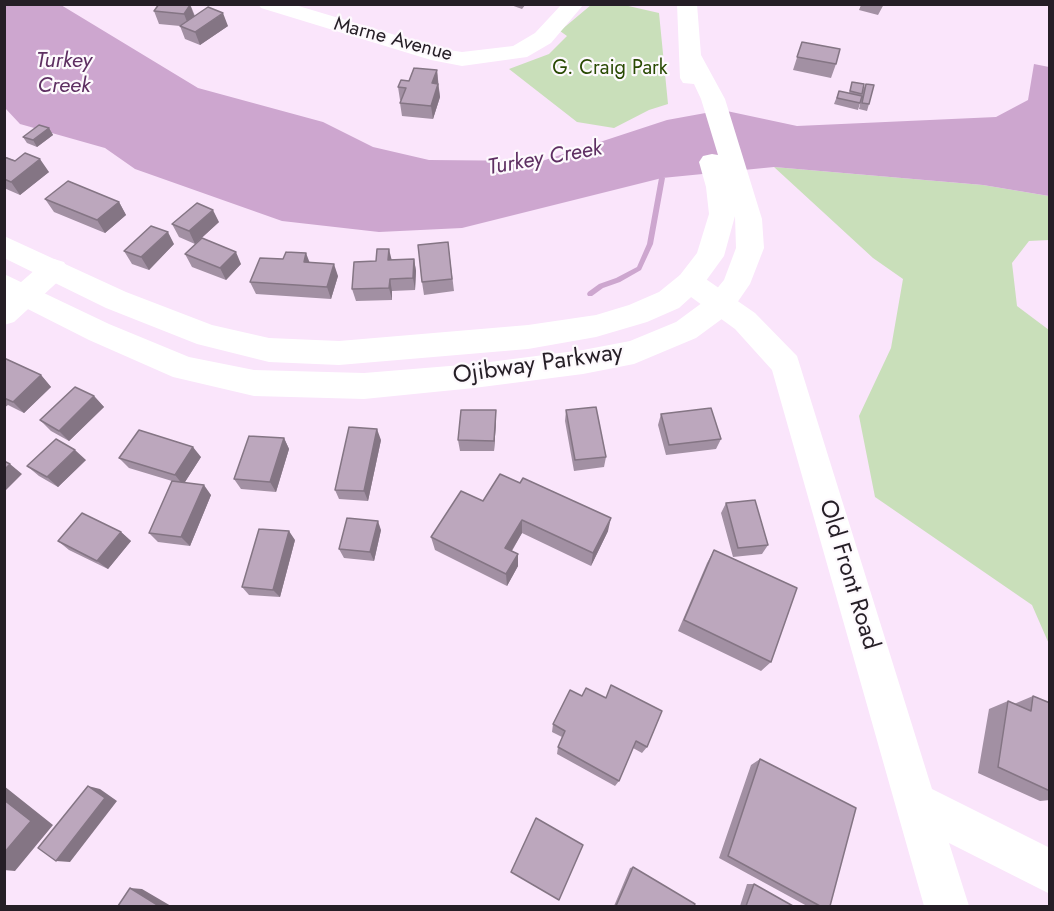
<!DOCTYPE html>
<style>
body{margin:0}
#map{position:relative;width:1054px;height:911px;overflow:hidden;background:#fae5fb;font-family:Jost,sans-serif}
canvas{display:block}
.frame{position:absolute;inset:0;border:6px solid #251e26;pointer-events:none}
</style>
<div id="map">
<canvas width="1054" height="911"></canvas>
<div class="frame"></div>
</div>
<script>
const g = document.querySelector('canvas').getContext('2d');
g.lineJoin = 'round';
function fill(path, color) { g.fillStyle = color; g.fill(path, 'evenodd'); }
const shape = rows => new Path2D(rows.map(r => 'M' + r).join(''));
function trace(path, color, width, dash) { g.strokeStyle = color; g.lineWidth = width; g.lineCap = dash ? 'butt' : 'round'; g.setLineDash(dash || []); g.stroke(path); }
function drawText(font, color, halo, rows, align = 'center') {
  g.font = font + ' Jost,sans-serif'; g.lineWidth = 4.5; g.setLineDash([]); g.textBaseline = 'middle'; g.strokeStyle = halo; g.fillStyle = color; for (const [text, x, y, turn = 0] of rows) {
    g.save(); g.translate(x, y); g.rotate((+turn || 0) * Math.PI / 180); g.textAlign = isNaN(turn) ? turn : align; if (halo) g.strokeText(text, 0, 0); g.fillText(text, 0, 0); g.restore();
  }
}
const green = shape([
 [591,5,624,5,659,13,668,104,649,110,614,128,577,122,509,69,549,54,567,36,560,31],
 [774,167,983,185,1049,196,1049,240,1029,241,1012,263,1017,306,1049,330,1049,644,1032,605,875,497,859,416,891,348,903,279,873,258]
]);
const water = shape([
 [5,4,61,5,198,88,323,122,373,147,429,160,542,161,667,120,722,110,797,126,996,117,1028,100,1034,64,1049,67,1049,196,983,185,774,167,662,178,462,228,379,232,282,221,135,169,105,148,20,124,5,108]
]);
const stream = shape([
 [662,176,665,178,653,244,641,270,620,282,603,288,592,296,588,296,587,294,588,292,599,284,616,278,637,267,647,244,659,178,662,176]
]);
const minor = shape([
 [258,4,292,4,442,49,462,52,513,46,535,33,562,4,584,4,551,43,527,57,462,66,431,60,261,8,258,4],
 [54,259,64,262,68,269,64,276,14,322,4,325,4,297,44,262,54,259],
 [690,272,700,275,755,313,797,356,932,789,1050,848,1050,894,949,843,969,906,924,906,772,370,735,329,680,289,676,282,680,275,690,272]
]);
const major = shape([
 [677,4,697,4,701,55,725,99,762,219,764,248,750,284,730,313,696,338,634,364,583,374,474,388,364,399,254,396,173,377,89,340,4,297,4,274,109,324,189,357,254,370,364,373,474,364,583,350,630,341,676,322,710,297,724,280,736,248,735,216,724,256,700,289,679,308,647,322,596,337,528,349,339,365,269,362,197,344,106,308,4,258,4,236,126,292,212,325,269,338,339,341,528,325,596,315,629,305,659,292,680,275,697,253,709,214,706,187,699,162,703,156,712,154,718,155,701,99,694,84,683,83,680,78,677,4]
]);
const wall = shape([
 [190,4,195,16,228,26,200,45,185,39,180,26,159,24,154,11],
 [508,4,526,4,522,9],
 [859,4,884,4,878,15,859,10,861,5],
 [802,42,836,64,831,78,793,70],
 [437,70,440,97,433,119,402,116,400,103,401,100,400,100,398,87,409,81],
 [852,82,864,84,860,103,858,110,834,104,839,91,849,93],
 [866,84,869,104,867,111,859,109,863,90],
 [49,128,53,135,37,147,27,143,23,137],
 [4,156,11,159,49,172,20,195,4,188],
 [45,199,119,202,126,215,105,233,54,212],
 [219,222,195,244,179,237,172,224],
 [448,242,454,291,424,295,422,282],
 [174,244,149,270,132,264,124,251],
 [185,254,241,264,226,280,192,267],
 [414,259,416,271,415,290,392,291,392,300,356,301,352,289,376,261],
 [309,262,338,276,331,299,256,294,250,282],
 [4,358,41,375,51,387,24,413,8,405,4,408],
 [94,396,104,407,69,441,51,431,40,420],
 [496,410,496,421,494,451,460,451,458,440],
 [566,410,606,457,604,467,574,471,565,421],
 [661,414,721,439,716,449,666,455,658,425],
 [284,438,289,449,276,492,241,489,234,479],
 [381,440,368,501,339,499,335,490],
 [201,457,185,482,211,495,190,546,158,542,149,533,172,481,129,468,119,458],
 [86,460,58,487,39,476,27,466],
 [483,501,608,531,591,566,522,533,512,551,518,554,518,566,507,586,435,550,431,537],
 [726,503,768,545,762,554,733,557,721,513],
 [381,530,374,561,344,558,339,549],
 [121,532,131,541,108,569,69,550,58,541],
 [295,540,280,597,249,595,242,587],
 [714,550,771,662,761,671,678,631,707,563],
 [582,696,606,698,647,747,642,753,633,748,619,781,615,786,557,754,558,747,562,737,552,732,553,724],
 [1033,696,1050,703,1050,800,1040,801,978,773,989,709,1008,701,1014,704],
 [760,759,830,906,807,906,719,858,751,765],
 [633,867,694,906,614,906,630,868],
 [747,884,754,884,793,906,740,906]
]);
const shadedWall = shape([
 [190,5,195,18,189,27,184,14],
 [223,13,228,26,200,45,195,32],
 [437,70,438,83,432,83],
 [438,84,440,97,433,119,431,106],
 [49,128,53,135,37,147,33,140],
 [40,159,49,172,20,195,11,182],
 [119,202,126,215,105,233,97,220],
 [213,210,219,222,195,244,189,231],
 [168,232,174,244,149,270,141,257],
 [389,249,392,261,388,260],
 [236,252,241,264,226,280,220,268],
 [306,253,311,266,304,262],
 [414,259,416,271,415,290,413,278],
 [334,264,338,276,331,299,327,287],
 [390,279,392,291,392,300,389,288],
 [41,375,51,387,24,413,13,402],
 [94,396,104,407,69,441,59,431],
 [496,410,496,421,494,451,494,441],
 [377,429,381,440,368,501,364,491],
 [284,438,289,449,276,492,270,482],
 [193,447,201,457,183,485,175,475],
 [75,450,86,460,58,487,47,477],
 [10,464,22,474,4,492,4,470],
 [204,485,211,495,190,546,181,537],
 [611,518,608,531,591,566,593,553],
 [522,520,522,533,506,560,505,548],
 [378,521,381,530,374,561,370,552],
 [289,531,295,540,280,597,273,590],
 [121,532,131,541,108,569,97,561],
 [518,554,518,566,507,586,506,574],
 [4,786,53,825,15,871,4,870],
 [88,786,100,789,117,801,70,862,56,861],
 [130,888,142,889,171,906,159,906]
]);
const building = shape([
 [159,4,189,4,190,5,184,14,154,11,159,4],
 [208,7,223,13,195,32,180,26,208,7],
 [802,42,840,49,836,64,797,57,802,42],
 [414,68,437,70,432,83,438,84,431,106,400,103,406,88,398,87,401,80,409,81,414,68],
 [852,82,864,84,862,94,850,91,852,82],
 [866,84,874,85,869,104,862,103,866,84],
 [839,91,862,96,860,103,837,98,839,91],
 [39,125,49,128,33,140,23,137,39,125],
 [25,153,40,159,11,182,4,179,4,157,15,161,25,153],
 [68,181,119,202,97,220,45,199,68,181],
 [197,203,213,210,189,231,172,224,197,203],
 [151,226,168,232,141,257,124,251,151,226],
 [202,238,236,252,220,268,185,254,202,238],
 [448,242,452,279,422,282,418,245,448,242],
 [377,249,389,249,388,260,414,259,413,278,390,279,389,288,352,289,354,262,376,261,377,249],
 [286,252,306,253,304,262,334,264,327,287,250,282,260,258,283,259,286,252],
 [4,358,41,375,13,402,4,398,4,358],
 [75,387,94,396,59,431,40,420,75,387],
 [596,407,606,457,575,460,566,410,596,407],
 [711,408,721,439,669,445,661,414,711,408],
 [461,410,496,410,494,441,458,440,461,410],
 [349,427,377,429,364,491,335,490,349,427],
 [139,430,193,447,175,475,119,458,139,430],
 [249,436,284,438,270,482,234,479,249,436],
 [56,439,75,450,47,477,27,466,56,439],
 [4,461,10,464,4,470,4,461],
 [500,474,520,483,523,478,611,518,593,553,522,520,505,548,518,554,506,574,431,537,461,491,483,501,500,474],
 [172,481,204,485,181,537,149,533,172,481],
 [755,500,768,545,738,548,726,503,755,500],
 [82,513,121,532,97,561,58,541,82,513],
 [347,518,378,521,370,552,339,549,347,518],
 [259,529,289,531,273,590,242,587,259,529],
 [714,550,797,588,771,662,684,620,714,550],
 [611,685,662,711,647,747,636,741,619,781,558,747,565,731,553,724,570,690,582,696,586,688,606,698,611,685],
 [1033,696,1050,703,1050,791,998,767,1008,701,1031,711,1033,696],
 [760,759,856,808,830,906,820,906,728,856,760,759],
 [88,786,105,798,56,861,38,848,88,786],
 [4,800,31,821,4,853,4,800],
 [536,818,583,845,559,900,511,872,536,818],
 [633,867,695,904,694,906,616,906,633,867],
 [754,884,793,906,746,906,754,884],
 [130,888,159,906,118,906,130,888]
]);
const farStreetnames = [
 ["Marne Avenue",393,40,15]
];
const farParknames = [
 ["G. Craig Park",610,69]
];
const farWaternames = [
 ["Turkey",64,62],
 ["Creek",64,87],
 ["Turkey Creek",545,159,-10]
];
const streetNames = [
 ["Ojibway Parkway",538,365,-8],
 ["Old Front Road",848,575,73]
];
fill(green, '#c9dfba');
fill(water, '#cda6cf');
fill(stream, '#cda6cf');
fill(minor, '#fff');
fill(major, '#fff');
fill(wall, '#a290a3');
fill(shadedWall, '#847584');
fill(building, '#bca7bd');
trace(building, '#847584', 1.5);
drawText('20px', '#251e26', '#fdf9fd', farStreetnames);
drawText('20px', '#294a03', '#fdf9fd', farParknames);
drawText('italic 22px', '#5e2f62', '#fdf9fd', farWaternames);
drawText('24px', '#251e26', '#fdf9fd', streetNames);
</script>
